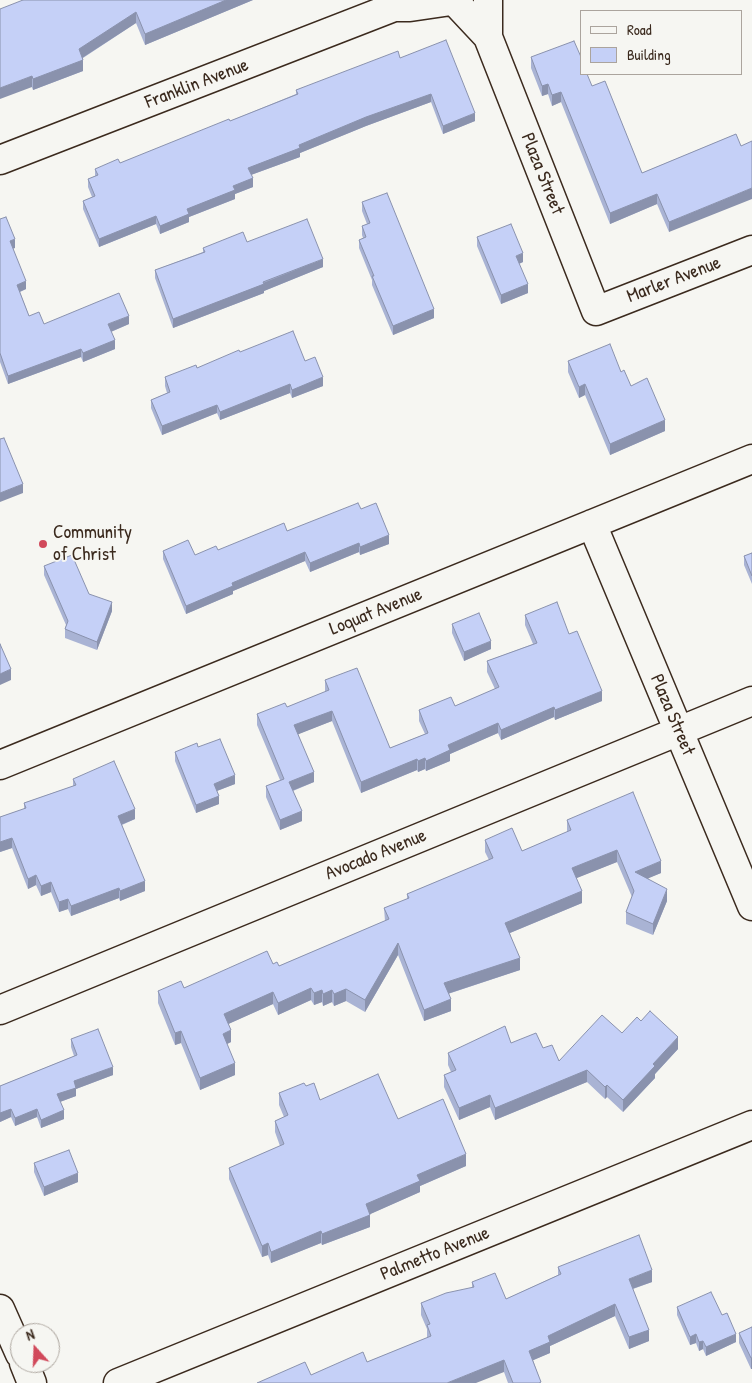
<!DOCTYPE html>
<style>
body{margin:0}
#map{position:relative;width:752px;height:1383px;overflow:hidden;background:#f6f6f2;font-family:"Patrick Hand",sans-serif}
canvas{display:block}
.legend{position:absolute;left:580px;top:10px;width:162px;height:65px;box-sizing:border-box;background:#f6f6f2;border:1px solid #aba49d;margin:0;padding:6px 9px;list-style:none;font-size:15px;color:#3b2a1e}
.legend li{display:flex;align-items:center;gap:10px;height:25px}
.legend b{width:25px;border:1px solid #aba49d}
.north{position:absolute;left:10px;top:1323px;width:50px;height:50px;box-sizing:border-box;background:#f6f6f2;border:1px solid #aba49d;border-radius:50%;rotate:340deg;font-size:14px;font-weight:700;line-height:20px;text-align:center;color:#3b2a1e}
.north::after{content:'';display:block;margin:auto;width:18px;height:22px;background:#d1495b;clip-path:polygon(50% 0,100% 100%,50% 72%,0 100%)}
</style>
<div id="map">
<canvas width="752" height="1383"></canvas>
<ul class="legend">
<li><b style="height:6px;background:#f6f6f2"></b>Road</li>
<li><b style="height:14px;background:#c5d0f7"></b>Building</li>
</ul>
<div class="north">N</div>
</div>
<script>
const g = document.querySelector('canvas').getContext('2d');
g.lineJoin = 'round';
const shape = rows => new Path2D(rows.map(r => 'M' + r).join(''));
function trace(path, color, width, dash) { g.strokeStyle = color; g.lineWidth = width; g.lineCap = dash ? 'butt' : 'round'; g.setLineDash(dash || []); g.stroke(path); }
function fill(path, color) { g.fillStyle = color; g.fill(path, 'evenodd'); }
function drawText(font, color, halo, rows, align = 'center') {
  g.font = font + ' "Patrick Hand",sans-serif'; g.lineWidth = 4; g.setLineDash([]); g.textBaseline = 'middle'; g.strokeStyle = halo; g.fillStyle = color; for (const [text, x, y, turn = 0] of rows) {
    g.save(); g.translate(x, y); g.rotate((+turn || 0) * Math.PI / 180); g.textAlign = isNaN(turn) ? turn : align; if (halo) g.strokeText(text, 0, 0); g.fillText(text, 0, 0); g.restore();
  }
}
const minor = shape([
 [458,5,488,37,596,311,752,250],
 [394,7,410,7,451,1],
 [488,37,488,0],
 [0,160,394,7,403,0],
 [592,524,752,906],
 [0,765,752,459],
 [0,1010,752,701],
 [118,1383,752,1125]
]);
const major = shape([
 [0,1309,20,1354],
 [24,1363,32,1383]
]);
const wall = shape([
 [253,0,145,45,136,23,83,58,83,71,33,90,0,9],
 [531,57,592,86,642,173,736,134,669,232,657,204,610,224,561,102,552,106,548,94,542,96,531,68],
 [400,58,475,121,443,134,431,102,366,126,300,153,300,157,251,175,253,187,235,194,235,199,189,217,189,222,160,234,156,224,99,247,83,209,83,201,92,197,88,187,88,179,95,176,95,169,120,163,230,121,296,94,296,90],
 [362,202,434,318,393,335,372,285,372,280,359,248,359,240,363,238,362,235,362,226,367,224,362,211],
 [0,219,15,248,13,248,26,289,20,292,29,316,44,324,129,324,111,332,115,349,83,362,81,357,8,384,0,362],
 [477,237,523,262,519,264,528,293,501,304,477,246],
 [247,242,323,267,264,291,264,293,173,328,155,278,155,270,203,252,203,248],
 [240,352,305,361,323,386,292,398,290,393,220,420,217,413,162,435,151,408,151,400,167,393,165,386,165,377,197,368],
 [568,361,621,372,631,386,665,431,610,455,585,395,579,398,568,372],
 [361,509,389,544,360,555,359,552,310,572,305,561,233,591,233,594,186,614,163,559,163,551,195,555,218,550,287,531],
 [752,553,752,584,744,565,744,556],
 [44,566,89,594,112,611,97,650,65,638,65,629,66,625,44,575],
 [525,615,569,634,602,701,555,720,554,717,501,740,498,733,450,754,450,761,426,771,425,769,418,772,417,770,361,793,332,721,298,734,314,782,293,791,302,821,280,830,266,797,266,786,280,780,257,725,257,714,287,707,325,692,325,680,390,748,425,734,419,721,419,710,455,706,495,689,487,672,487,661,533,644,525,625],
 [452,624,491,649,464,661,452,633],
 [198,747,235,784,217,791,219,804,196,813,175,761,175,752],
 [73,779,135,819,122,825,145,891,120,901,119,898,71,916,68,909,59,912,51,892,41,896,36,885,28,889,12,848,0,852,0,817,24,809,24,803,73,786],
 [567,820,661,873,648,878,667,901,653,935,626,924,626,912,632,897,617,862,576,878,582,903,510,933,520,970,448,994,451,1011,424,1021,398,955,365,1012,346,1001,334,1006,332,1002,323,1006,322,1002,314,1005,311,1000,278,1015,273,1004,228,1024,231,1042,227,1044,235,1075,200,1090,181,1043,175,1045,158,1003,158,991,184,988,273,964,279,966,385,921,384,908,407,899,407,894,489,860,485,852,485,840,522,851,567,832],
 [622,1033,678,1049,655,1074,655,1078,623,1112,607,1097,605,1099,587,1082,495,1120,490,1107,459,1120,444,1087,444,1075,451,1072,448,1065,448,1053,511,1043,543,1048,559,1061],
 [71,1039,113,1075,76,1089,76,1096,60,1102,64,1119,41,1128,37,1117,15,1126,11,1117,0,1122,0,1086,74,1056,71,1047],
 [306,1086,320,1100,398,1119,466,1166,420,1186,420,1192,370,1214,370,1227,322,1245,321,1243,271,1263,268,1255,262,1257,229,1179,229,1168,280,1146,275,1132,275,1121,284,1117,279,1105,279,1093],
 [34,1163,78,1182,44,1196,34,1172],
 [558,1267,652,1282,633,1289,649,1341,629,1349,615,1316,550,1346,550,1353,533,1360,541,1383,508,1383,504,1372,311,1375,367,1362,427,1338,427,1329,421,1315,421,1303,472,1288,472,1282,506,1299,558,1275],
 [677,1307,722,1315,736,1342,706,1356,703,1349,699,1351,696,1343,690,1345,677,1315],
 [752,1327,752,1369,751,1369,739,1343,739,1333]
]);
const shadedWall = shape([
 [226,0,253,0,145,45,145,34],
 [136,12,136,23,79,60,79,49],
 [83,60,83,71,33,90,33,79],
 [32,76,32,87,0,99,0,88],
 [548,84,548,94,542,96,542,86],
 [561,92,561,102,552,106,552,95],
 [431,94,431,102,366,126,300,153,300,157,248,176,248,168,299,145,366,117],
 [475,113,475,121,443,134,443,126],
 [253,178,253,187,235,194,235,199,189,217,189,222,160,234,160,226,187,209,233,186],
 [752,188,752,199,669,232,669,222],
 [657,194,657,204,610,224,610,213],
 [156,216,156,224,99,247,99,239],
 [15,239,15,248,10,250,10,241],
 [523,253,523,262,516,265,516,256],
 [323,259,323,267,264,291,264,293,173,328,173,319],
 [26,281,26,289,17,293,17,285],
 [528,284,528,293,501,304,501,295],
 [434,309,434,318,393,335,393,326],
 [129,316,129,324,108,333,108,324],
 [115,340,115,349,83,362,83,353],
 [81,349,81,357,8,384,8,376],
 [323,377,323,386,292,398,292,390],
 [290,384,290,393,220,420,220,412],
 [585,384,585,395,579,398,579,387],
 [217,405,217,413,162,435,162,426],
 [665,420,665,431,610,455,610,444],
 [23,484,23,493,0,502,0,493],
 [389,535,389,544,360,555,360,547],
 [359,543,359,552,310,572,310,563],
 [305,552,305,561,233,591,233,594,186,614,186,606,232,583],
 [112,602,112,611,97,650,97,642],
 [491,641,491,649,464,661,464,652],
 [11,669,11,680,0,685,0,674],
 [602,691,602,701,555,720,555,710],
 [554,707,554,717,501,740,501,730],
 [332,711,332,721,294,736,294,725],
 [498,723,498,733,450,754,450,761,426,771,426,761,448,745],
 [425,758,425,769,418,772,418,761],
 [417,759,417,770,361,793,361,782],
 [314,772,314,782,289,792,289,782],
 [235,775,235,784,214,792,214,784],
 [219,796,219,804,196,813,196,805],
 [135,809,135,819,118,826,118,816],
 [302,811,302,821,280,830,280,820],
 [12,838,12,848,0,852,0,842],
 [617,850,617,862,572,880,572,868],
 [661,861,661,873,635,884,635,872],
 [36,875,36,885,28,889,28,879],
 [145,881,145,891,120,901,120,891],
 [51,882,51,892,41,896,41,886],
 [119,888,119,898,71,916,71,906],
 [667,889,667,901,653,935,653,924],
 [582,891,582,903,505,935,505,923],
 [68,899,68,909,59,912,59,902],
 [398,943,398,955,365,1012,365,1000],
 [520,958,520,970,444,995,444,983],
 [311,988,311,1000,278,1015,278,1003],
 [346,989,346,1001,334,1006,334,994],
 [322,990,322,1002,314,1005,314,993],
 [332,990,332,1002,323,1006,323,994],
 [273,992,273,1004,224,1026,224,1014],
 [451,999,451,1011,424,1021,424,1010],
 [231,1030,231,1042,223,1046,223,1034],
 [181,1031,181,1043,175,1045,175,1033],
 [678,1037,678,1049,655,1074,655,1078,623,1112,623,1100,653,1064],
 [235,1063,235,1075,200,1090,200,1078],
 [113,1067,113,1075,76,1089,76,1096,57,1103,57,1094,74,1081],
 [587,1070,587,1082,495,1120,495,1108],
 [607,1085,607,1097,605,1099,605,1087],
 [490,1095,490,1107,459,1120,459,1108],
 [11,1109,11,1117,0,1122,0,1113],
 [37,1109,37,1117,15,1126,15,1118],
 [64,1110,64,1119,41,1128,41,1120],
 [466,1154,466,1166,420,1186,420,1192,366,1216,366,1204,417,1175],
 [78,1173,78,1182,44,1196,44,1187],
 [370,1215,370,1227,322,1245,322,1234],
 [321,1231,321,1243,271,1263,271,1252],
 [268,1243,268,1255,262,1257,262,1246],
 [652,1270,652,1282,629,1290,629,1279],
 [615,1304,615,1316,550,1346,550,1353,529,1362,529,1351,548,1336],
 [649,1330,649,1341,629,1349,629,1337],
 [696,1334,696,1343,690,1345,690,1337],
 [736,1334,736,1342,706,1356,706,1347],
 [703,1341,703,1349,699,1351,699,1342],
 [751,1358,752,1358,752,1369,751,1369],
 [504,1360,504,1372,476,1383,447,1383]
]);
const building = shape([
 [23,0,226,0,145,34,136,12,79,49,83,60,33,79,32,76,0,88,0,9,23,0],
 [446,40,475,113,443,126,431,94,366,117,299,145,300,148,248,168,253,178,233,186,235,190,187,209,189,214,160,226,156,216,99,239,83,201,95,196,88,179,98,175,95,169,118,159,120,163,229,119,230,121,298,94,296,90,398,51,400,58,446,40],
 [574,41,581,57,581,74,587,74,592,86,605,81,642,173,736,134,741,146,752,141,752,188,669,222,657,194,610,213,561,92,552,95,548,84,542,86,531,57,574,41],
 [387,193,434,309,393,326,372,276,374,276,359,240,366,237,362,226,370,223,362,202,387,193],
 [6,217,15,239,10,241,26,281,17,285,29,316,39,312,44,324,119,293,129,316,108,324,115,340,83,353,81,349,8,376,0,353,0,219,6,217],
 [307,219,323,259,263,282,264,284,173,319,155,270,205,252,203,248,243,232,247,242,307,219],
 [511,224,523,253,516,256,528,284,501,295,477,237,511,224],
 [293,331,305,361,315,357,323,377,292,390,290,384,220,412,217,405,162,426,151,400,170,392,165,377,196,365,197,368,239,350,240,352,293,331],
 [610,344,621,372,624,370,631,386,647,378,665,420,610,444,585,384,579,387,568,361,610,344],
 [4,438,23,484,0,493,0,439,4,438],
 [358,503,361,509,376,503,389,535,360,547,359,543,310,563,305,552,232,583,233,586,186,606,163,551,188,540,195,555,216,546,218,550,284,523,287,531,358,503],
 [752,553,752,576,744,556,752,553],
 [72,555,89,594,112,602,97,642,65,629,68,621,44,566,72,555],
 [557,602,569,634,577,631,602,691,555,710,554,707,501,730,498,723,448,745,450,750,426,761,425,758,418,761,417,759,361,782,332,711,294,725,314,772,289,782,302,811,280,820,266,786,284,779,257,714,285,703,287,707,329,690,325,680,357,668,390,748,428,733,419,710,451,697,455,706,499,687,487,661,537,643,525,615,557,602],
 [479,613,491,641,464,652,452,624,479,613],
 [0,644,11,669,0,674,0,644],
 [220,739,235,775,214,784,219,796,196,805,175,752,197,743,198,747,220,739],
 [114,761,135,809,118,816,145,881,120,891,119,888,71,906,68,899,59,902,51,882,41,886,36,875,28,879,12,838,0,842,0,817,26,808,24,803,76,785,73,779,114,761],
 [633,792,661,861,635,872,667,889,653,924,626,912,634,891,617,850,572,868,582,891,505,923,520,958,444,983,451,999,424,1010,398,943,365,1000,346,989,334,994,332,990,323,994,322,990,314,993,311,988,278,1003,273,992,224,1014,231,1030,223,1034,235,1063,200,1078,181,1031,175,1033,158,991,181,981,184,988,267,951,273,964,277,962,279,966,389,919,384,908,409,898,407,894,493,858,485,840,512,828,522,851,571,830,567,820,633,792],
 [650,1011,678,1037,653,1064,655,1066,623,1100,607,1085,605,1087,587,1070,495,1108,490,1095,459,1108,444,1075,456,1070,448,1053,505,1026,511,1043,536,1033,543,1048,552,1045,559,1061,602,1015,622,1033,637,1017,641,1021,650,1011],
 [98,1029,113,1067,74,1081,76,1088,57,1094,64,1110,41,1120,37,1109,15,1118,11,1109,0,1113,0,1086,77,1055,71,1039,98,1029],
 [378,1074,398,1119,443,1099,466,1154,417,1175,420,1181,366,1204,370,1215,322,1234,321,1231,271,1252,268,1243,262,1246,229,1168,284,1144,275,1121,288,1115,279,1093,304,1083,306,1086,314,1083,320,1100,378,1074],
 [69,1150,78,1173,44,1187,34,1163,69,1150],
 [639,1235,652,1270,629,1279,649,1330,629,1337,615,1304,548,1336,550,1342,529,1351,541,1382,539,1383,513,1383,504,1360,447,1383,257,1383,305,1362,311,1375,363,1352,367,1362,431,1336,427,1325,430,1324,421,1303,446,1293,474,1287,472,1282,495,1273,506,1299,561,1274,558,1267,639,1235],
 [711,1292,722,1315,727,1313,736,1334,706,1347,703,1341,699,1342,696,1334,690,1337,677,1307,711,1292],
 [752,1327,752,1358,751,1358,739,1333,752,1327]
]);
const markers = [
 [43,544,5,"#d1495b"]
];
const streetNames = [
 ["Franklin Avenue",197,84,-21],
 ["Plaza Street",542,174,68],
 ["Marler Avenue",674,280,-21],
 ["Loquat Avenue",376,612,-22],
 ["Plaza Street",672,715,67],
 ["Avocado Avenue",376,855,-22],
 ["Palmetto Avenue",435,1254,-22]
];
const poiNames = [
 ["Community",53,533],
 ["of Christ",53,555]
];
trace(minor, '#3b2a1e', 31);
trace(major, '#3b2a1e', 31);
trace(minor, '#f6f6f2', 28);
trace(major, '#f6f6f2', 28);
fill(wall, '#a9b3d4');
fill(shadedWall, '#8a92ad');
fill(building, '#c5d0f7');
trace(building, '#8a92ad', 1);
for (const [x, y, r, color] of markers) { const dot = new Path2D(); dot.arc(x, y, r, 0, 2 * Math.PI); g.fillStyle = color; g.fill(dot); trace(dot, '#f6f6f2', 2); }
drawText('19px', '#3b2a1e', '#f6f6f2', streetNames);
drawText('19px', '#3b2a1e', '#f6f6f2', poiNames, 'left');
</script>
